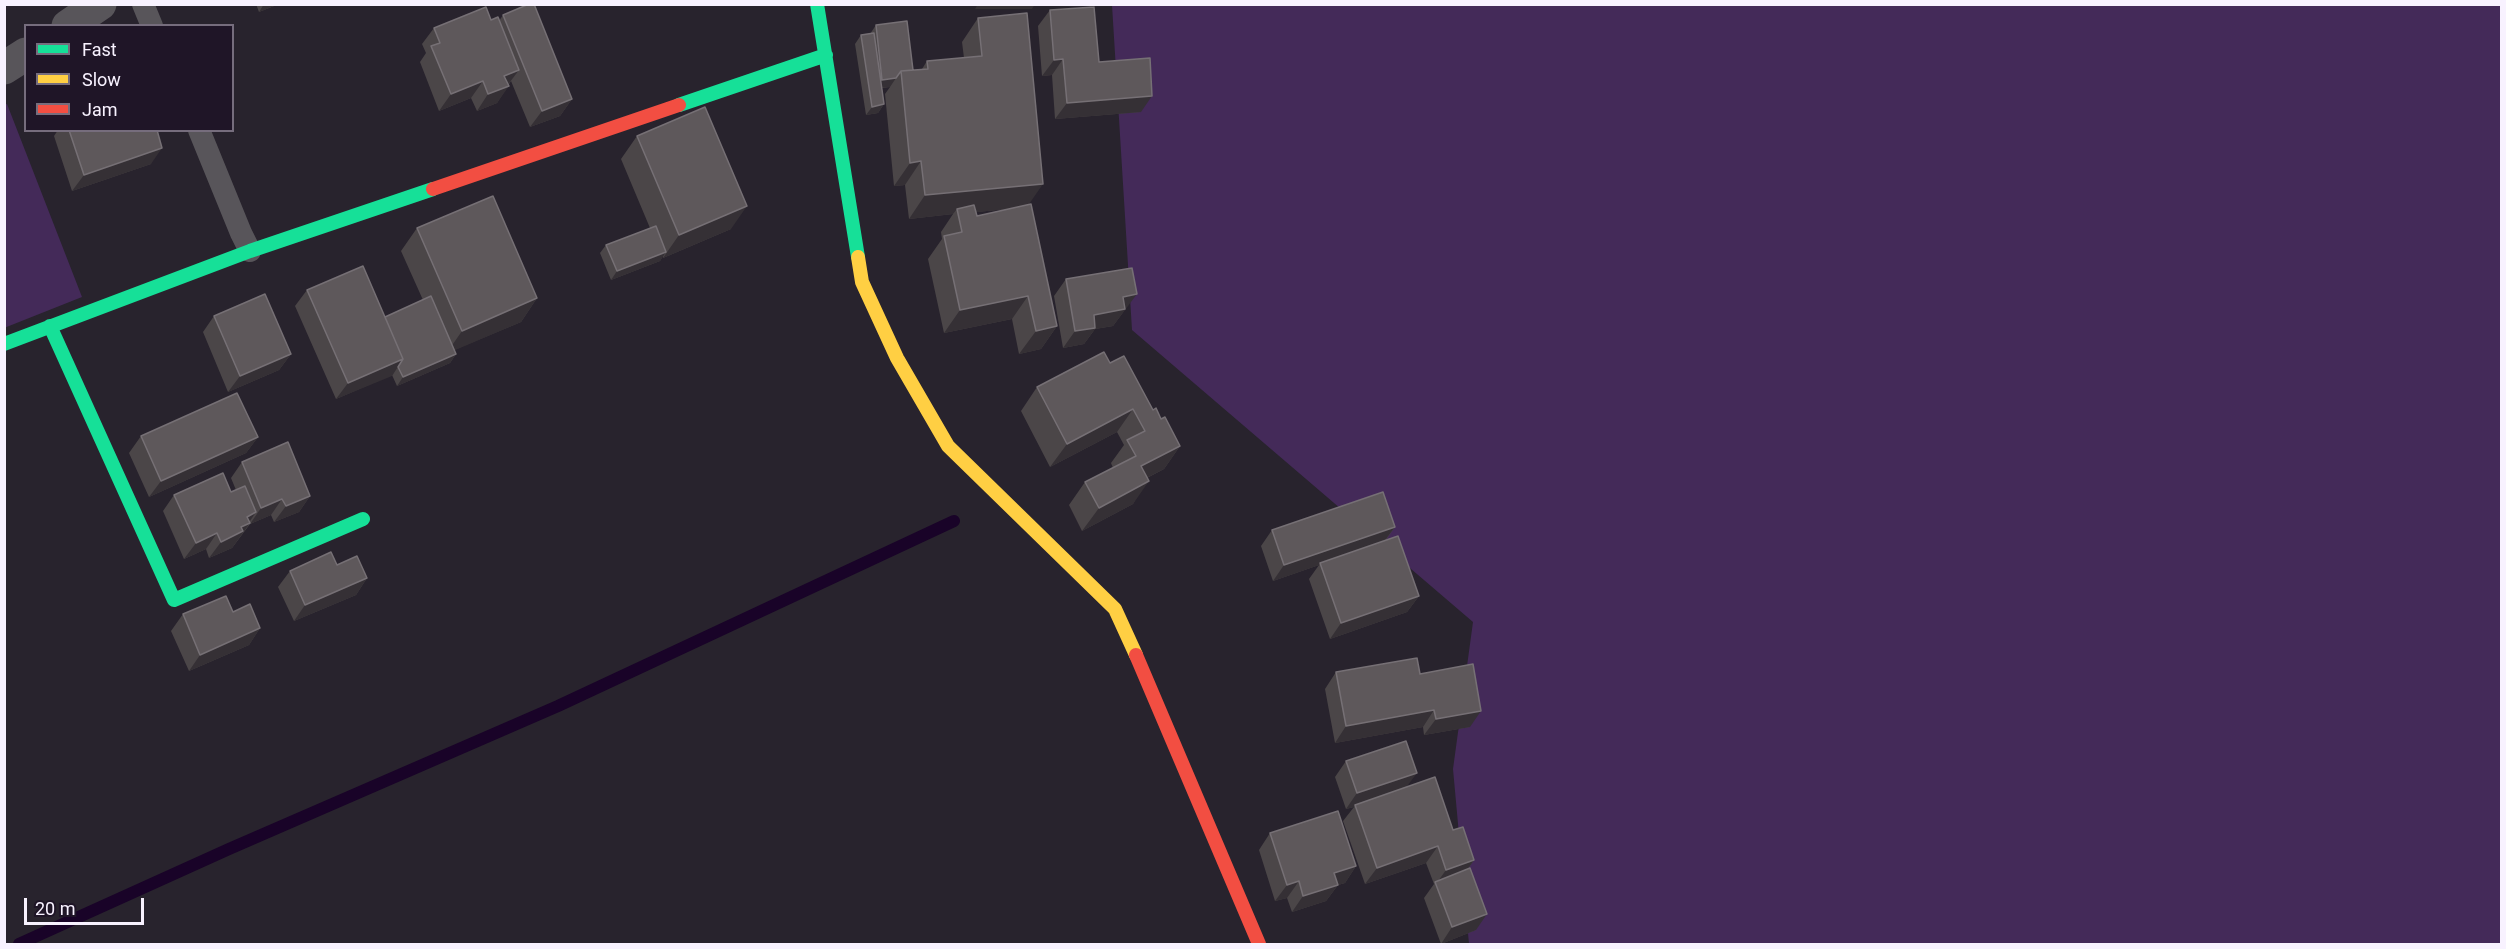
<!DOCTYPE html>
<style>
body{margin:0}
#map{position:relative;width:2506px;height:949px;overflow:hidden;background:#28232d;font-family:Roboto,sans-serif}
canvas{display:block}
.frame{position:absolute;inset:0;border:6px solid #f8f2ff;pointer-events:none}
.legend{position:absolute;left:24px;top:24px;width:210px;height:108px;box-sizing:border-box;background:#1f1527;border:2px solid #766d7d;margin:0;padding:8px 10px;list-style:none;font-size:18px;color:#f8f2ff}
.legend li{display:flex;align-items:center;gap:12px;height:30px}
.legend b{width:30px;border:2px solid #766d7d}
.scale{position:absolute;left:24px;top:898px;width:120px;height:27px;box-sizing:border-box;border:3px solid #f8f2ff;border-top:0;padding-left:8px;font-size:18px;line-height:21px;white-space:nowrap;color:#f8f2ff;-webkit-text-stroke:4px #1f1527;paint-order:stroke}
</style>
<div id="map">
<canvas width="2506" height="949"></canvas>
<div class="frame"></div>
<ul class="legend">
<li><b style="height:8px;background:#16e098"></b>Fast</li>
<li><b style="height:8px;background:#ffcf43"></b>Slow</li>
<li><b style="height:8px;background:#f24e42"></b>Jam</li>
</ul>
<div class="scale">20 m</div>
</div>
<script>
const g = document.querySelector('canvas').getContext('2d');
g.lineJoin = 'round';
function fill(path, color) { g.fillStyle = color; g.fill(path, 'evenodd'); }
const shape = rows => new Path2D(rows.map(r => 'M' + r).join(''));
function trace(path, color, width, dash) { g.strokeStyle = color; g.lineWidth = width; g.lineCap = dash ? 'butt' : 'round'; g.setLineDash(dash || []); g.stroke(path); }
const green = shape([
 [1112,5,2501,5,2501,944,1469,944,1453,769,1473,622,1132,330],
 [7,104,82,297,4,328,4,105]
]);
const stream = shape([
 [19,944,229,849,558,706,954,521]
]);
const lane = shape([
 [143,4,152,26],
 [199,130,241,233,250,251]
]);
const street = shape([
 [68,26,100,4],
 [4,68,26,54]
]);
const fast = shape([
 [817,4,858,257],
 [679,105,826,55],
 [50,326,174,600,363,519],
 [4,344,250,251,433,189]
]);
const slow = shape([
 [858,257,862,282,897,358,948,446,1115,609,1136,655]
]);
const jam = shape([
 [433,189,679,105],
 [1136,655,1259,944]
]);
const wall = shape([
 [256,4,279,4,259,12],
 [1050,10,1099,62,1141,112,1055,119,1052,75,1042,76,1038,26],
 [503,15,572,99,560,116,530,127,511,81,497,103,477,111,471,98,439,111,420,62,426,53,422,44,434,28,491,20,499,21],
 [978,18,1029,204,1057,326,1041,349,1019,354,1012,319,944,333,928,259,942,239,941,232,953,214,909,219,905,185,894,186,885,94,890,87,882,88,884,104,878,113,866,115,855,44,861,35,870,34,876,25,913,70,922,69,927,61,964,58,962,42],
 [1008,209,977,216,976,212],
 [58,130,157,130,151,164,72,191,54,136],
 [637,136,731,229,663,258,663,256,660,261,611,280,600,253,606,245,650,228,621,159],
 [417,228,537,298,521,322,454,350,456,354,450,363,397,386,392,375,336,399,295,306,307,290,385,317,423,300,401,251],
 [1066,279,1125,311,1124,311,1113,326,1095,329,1084,344,1063,348,1054,296],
 [214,316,291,354,279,370,228,392,203,332],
 [1110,363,1161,419,1180,446,1164,469,1147,478,1133,504,1082,531,1069,505,1085,482,1113,468,1111,463,1124,445,1117,432,1050,467,1021,411,1037,387],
 [141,436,258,437,246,453,149,497,129,453],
 [242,462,310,496,299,512,274,522,271,515,250,524,232,548,209,558,206,549,184,559,163,511,174,495,231,492,236,490,231,478],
 [1395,527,1385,541,1419,596,1407,612,1330,639,1309,579,1319,565,1273,581,1261,546,1272,530],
 [290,571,367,578,356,595,294,621,278,587],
 [233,612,260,628,249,645,189,671,171,631,183,614],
 [1336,672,1420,674,1470,727,1424,735,1423,727,1335,743,1325,689],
 [1346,761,1406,787,1453,830,1474,860,1467,870,1476,930,1441,944,1424,898,1434,884,1426,863,1365,884,1343,821,1354,807,1346,809,1335,777],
 [1270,833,1356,866,1345,883,1338,885,1326,901,1292,912,1287,898,1275,901,1259,850]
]);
const shadedWall = shape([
 [264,4,279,4,259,12],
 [978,4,1035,4,1032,9,975,9],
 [1063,59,1052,75,1042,76,1054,60],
 [519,70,507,86,504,76],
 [896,78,890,87,876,88,882,80],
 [483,81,471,98,439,111,451,94],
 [509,86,497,103,477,111,488,94],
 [1152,96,1141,112,1055,119,1067,103],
 [572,99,560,116,530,127,542,111],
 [884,104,878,113,866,115,872,107],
 [162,148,151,164,72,191,84,175],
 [921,161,905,185,894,186,910,163],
 [1043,184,1027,207,958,214,957,209,953,214,909,219,925,195],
 [747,206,731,229,663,258,679,235],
 [666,252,660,261,611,280,617,271],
 [1137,294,1113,326,1095,329,1084,344,1063,348,1075,331,1094,315,1123,297],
 [1028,296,1012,319,944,333,960,310],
 [537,298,521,322,446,354,462,331],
 [1057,326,1041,349,1019,354,1036,331],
 [291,354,279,370,228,392,240,376],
 [456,354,450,363,397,386,403,377],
 [403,359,392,376,336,399,348,383],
 [1133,409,1117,432,1050,467,1067,444],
 [258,437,246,453,149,497,161,481],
 [1180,446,1164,469,1125,489,1141,466],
 [1149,481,1133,504,1082,531,1099,508],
 [310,496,299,512,274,522,286,506],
 [282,499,271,515,250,524,261,508],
 [256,512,248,524,250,523,232,548,209,558,221,542,247,517],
 [1395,527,1383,543,1320,563,1319,565,1273,581,1284,565],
 [217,533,206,549,184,559,196,543],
 [367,578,356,595,294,621,305,605],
 [1419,596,1407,612,1330,639,1341,623],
 [260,628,249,645,189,671,200,655],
 [1434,710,1423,727,1335,743,1346,726],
 [1481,711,1470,727,1424,735,1436,719],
 [1417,773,1405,789,1355,805,1354,807,1346,809,1357,793],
 [1438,846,1426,863,1365,884,1377,868],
 [1474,860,1463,876,1436,884,1446,870],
 [1356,866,1345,883,1338,885,1326,901,1292,912,1303,896,1334,873],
 [1299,881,1287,898,1275,901,1287,885],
 [1487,914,1476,930,1441,944,1452,927]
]);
const building = shape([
 [529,4,534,4,572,99,542,111,503,15,529,4],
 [486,7,491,20,498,17,519,70,504,76,509,86,488,94,483,81,451,94,431,46,440,43,434,28,486,7],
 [1094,7,1099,62,1150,58,1152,96,1067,103,1063,59,1054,60,1050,10,1094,7],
 [1027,13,1043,184,925,195,921,161,910,163,901,71,928,69,927,61,982,56,978,18,1027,13],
 [907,21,913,70,901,71,896,78,882,80,876,25,907,21],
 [874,33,884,104,872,107,861,35,874,33],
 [705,107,747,206,679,235,637,136,705,107],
 [69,130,157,130,162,148,84,175,69,130],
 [493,196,537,298,462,331,417,228,493,196],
 [1031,204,1057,326,1036,331,1028,296,960,310,944,236,962,232,957,209,974,205,977,216,1031,204],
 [656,226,666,252,617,271,606,245,656,226],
 [363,266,403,359,348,383,307,290,363,266],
 [1132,268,1137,294,1123,297,1125,309,1094,315,1095,328,1075,331,1066,279,1132,268],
 [265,294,291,354,240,376,214,316,265,294],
 [431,296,456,354,403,377,398,367,403,359,385,317,431,296],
 [1104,352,1110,363,1124,356,1153,410,1156,408,1161,419,1165,417,1180,446,1141,466,1149,481,1099,508,1085,482,1136,456,1127,440,1145,431,1133,409,1067,444,1037,387,1104,352],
 [237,393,258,437,161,481,141,436,237,393],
 [288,442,310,496,286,506,282,499,261,508,242,462,288,442],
 [223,473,231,492,245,486,256,512,247,517,250,523,241,527,243,531,221,542,217,533,196,543,174,495,223,473],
 [1383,492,1395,527,1284,565,1272,530,1383,492],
 [1398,536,1419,596,1341,623,1320,563,1398,536],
 [331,552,337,565,357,556,367,578,305,605,290,571,331,552],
 [226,596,233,612,250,604,260,628,200,655,183,614,226,596],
 [1417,658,1420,674,1473,664,1481,711,1436,719,1434,710,1346,726,1336,672,1417,658],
 [1406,741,1417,773,1357,793,1346,761,1406,741],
 [1435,777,1453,830,1463,827,1474,860,1446,870,1438,846,1377,868,1355,805,1435,777],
 [1338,811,1356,866,1334,873,1338,885,1303,896,1299,881,1287,885,1270,833,1338,811],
 [1470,868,1487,914,1452,927,1435,882,1470,868]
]);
fill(green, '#442a59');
trace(stream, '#190328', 12);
trace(lane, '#58555a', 22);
trace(street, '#58555a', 33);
trace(fast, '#16e098', 14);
trace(slow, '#ffcf43', 14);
trace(jam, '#f24e42', 14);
fill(wall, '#4b4648');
fill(shadedWall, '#353035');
fill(building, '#5e585b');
trace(building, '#767075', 1.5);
</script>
